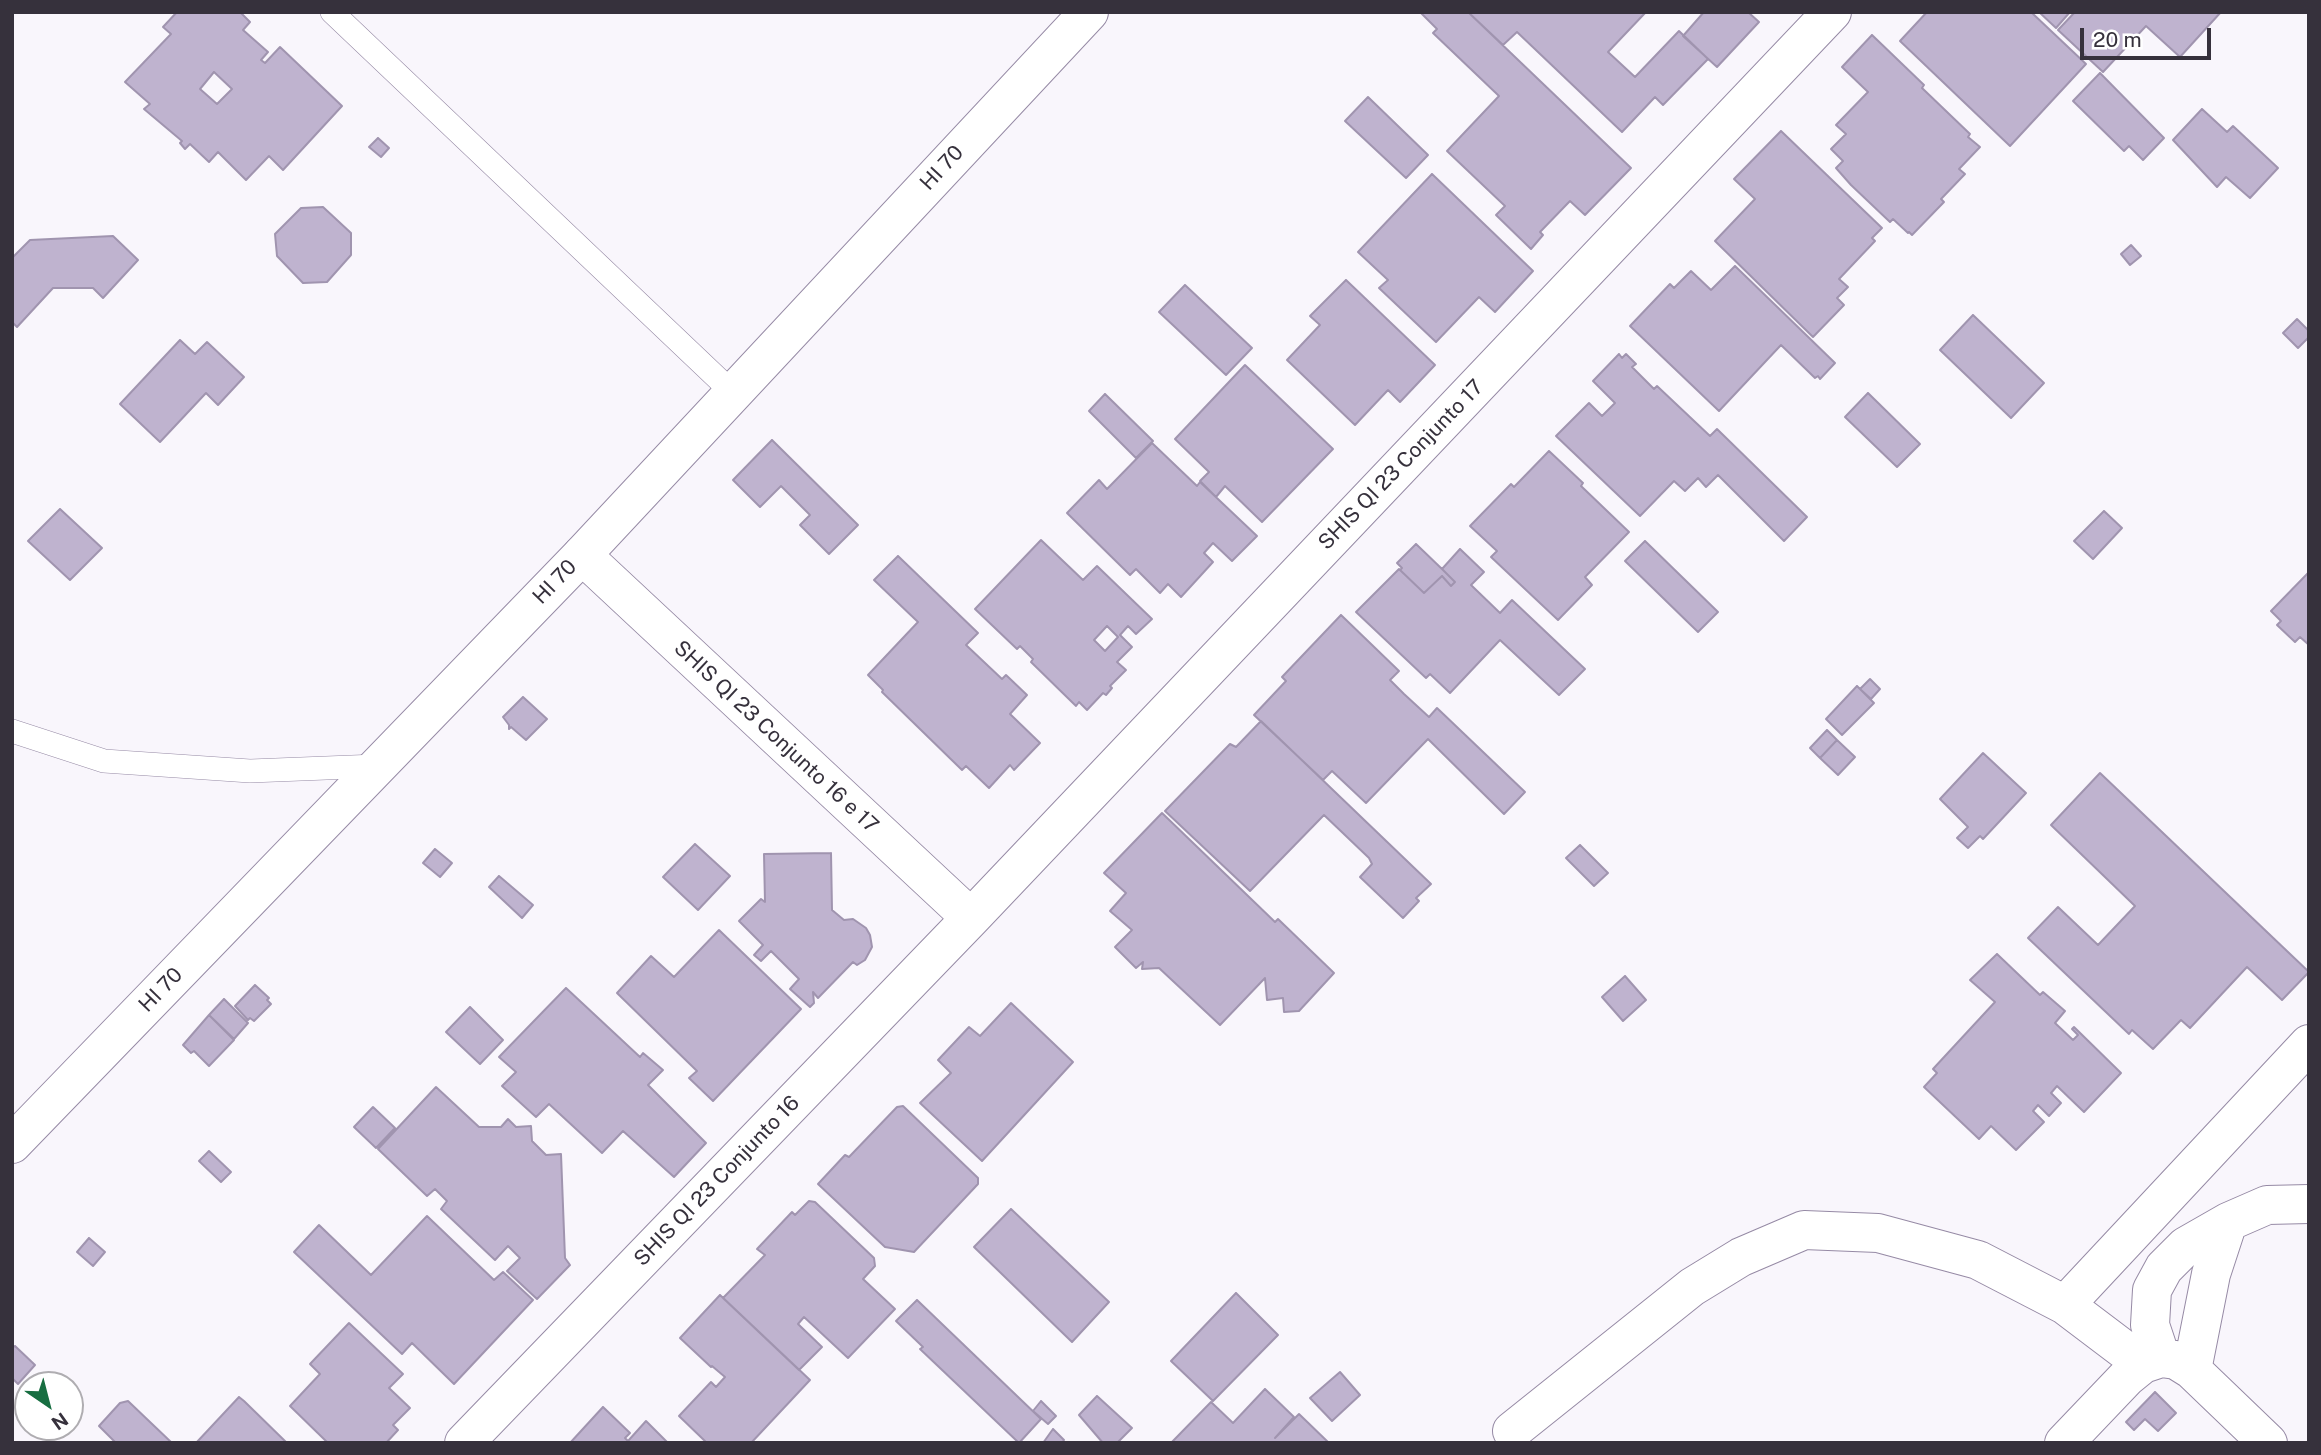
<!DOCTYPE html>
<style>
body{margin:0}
#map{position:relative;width:2321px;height:1455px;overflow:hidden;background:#f9f6fc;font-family:"Public Sans",sans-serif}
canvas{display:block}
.frame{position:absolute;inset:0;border:14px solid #36313c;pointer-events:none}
.north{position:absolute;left:14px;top:1371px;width:70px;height:70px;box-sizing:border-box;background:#fff;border:2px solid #afadb1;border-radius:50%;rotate:145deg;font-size:19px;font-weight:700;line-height:28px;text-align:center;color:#36313c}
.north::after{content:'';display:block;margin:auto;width:24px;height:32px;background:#176e41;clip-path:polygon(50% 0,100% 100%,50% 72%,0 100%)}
.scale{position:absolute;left:2080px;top:28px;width:131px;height:32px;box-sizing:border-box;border:4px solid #36313c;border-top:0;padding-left:9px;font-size:21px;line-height:24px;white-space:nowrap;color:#36313c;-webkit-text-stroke:5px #fff;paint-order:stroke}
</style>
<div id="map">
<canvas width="2321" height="1455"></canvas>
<div class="frame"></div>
<div class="north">N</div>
<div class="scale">20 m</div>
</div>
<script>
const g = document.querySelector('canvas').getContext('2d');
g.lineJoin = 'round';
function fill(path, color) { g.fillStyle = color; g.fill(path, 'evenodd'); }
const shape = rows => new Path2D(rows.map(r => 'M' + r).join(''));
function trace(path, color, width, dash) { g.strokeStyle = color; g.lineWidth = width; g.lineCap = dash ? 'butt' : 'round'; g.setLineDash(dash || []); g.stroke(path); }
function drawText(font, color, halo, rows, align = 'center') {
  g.font = font + ' "Public Sans",sans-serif'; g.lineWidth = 5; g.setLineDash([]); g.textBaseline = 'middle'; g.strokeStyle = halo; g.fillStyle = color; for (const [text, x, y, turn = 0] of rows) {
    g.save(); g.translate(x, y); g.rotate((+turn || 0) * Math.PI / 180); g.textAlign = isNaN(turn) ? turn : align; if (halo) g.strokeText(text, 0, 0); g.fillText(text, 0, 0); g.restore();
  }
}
const building = shape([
 [177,12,240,12,250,22,243,30,268,52,261,60,265,63,280,47,342,106,283,170,269,156,246,180,218,152,209,162,190,144,185,149,180,143,182,141,144,109,150,104,125,82,171,34,163,27,177,12],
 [214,72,232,89,217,104,200,89,214,72],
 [1420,12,1468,12,1631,168,1585,215,1570,201,1540,232,1543,235,1531,249,1496,215,1505,206,1447,151,1499,96,1433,33,1437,29,1420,12],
 [1468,12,1646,12,1608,52,1635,77,1679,31,1708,59,1663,105,1655,97,1622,132,1517,32,1503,45,1468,12],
 [1704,12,1748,12,1759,22,1717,67,1683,36,1704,12],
 [1927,12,2031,12,2086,64,2010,146,1900,41,1927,12],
 [2039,12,2070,12,2056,28,2039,12],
 [2075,12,2221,12,2180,57,2146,26,2103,72,2058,30,2075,12],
 [1872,35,1924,85,1922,88,1970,134,1968,137,1980,147,1959,169,1965,174,1941,199,1944,202,1912,235,1909,232,1908,233,1893,219,1890,222,1851,185,1836,168,1843,161,1831,149,1846,134,1836,125,1868,92,1842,67,1872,35],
 [2100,73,2164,138,2143,160,2129,146,2124,151,2073,101,2100,73],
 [1368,97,1428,155,1406,178,1345,121,1368,97],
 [2202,109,2227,132,2233,126,2278,168,2250,198,2226,177,2217,187,2173,140,2202,109],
 [1781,131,1882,228,1872,238,1875,241,1839,279,1848,287,1837,298,1844,305,1813,337,1715,241,1755,199,1734,179,1781,131],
 [378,138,389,148,381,157,369,147,378,138],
 [1432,174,1533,271,1495,312,1479,297,1436,342,1379,288,1388,280,1358,252,1432,174],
 [323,207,351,233,351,255,327,282,303,283,277,256,275,234,301,208,323,207],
 [113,236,138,260,103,298,93,288,53,288,17,327,12,322,12,258,30,240,113,236],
 [2131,245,2141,256,2130,265,2121,254,2131,245],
 [1735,266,1835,363,1820,379,1818,376,1815,378,1781,345,1719,411,1630,326,1670,284,1674,288,1691,271,1711,290,1735,266],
 [1346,280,1435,365,1400,402,1388,390,1355,425,1287,360,1320,325,1310,316,1346,280],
 [1185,285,1252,348,1226,375,1159,312,1185,285],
 [1973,315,2044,383,2011,418,1940,350,1973,315],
 [2297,319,2309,331,2309,337,2298,348,2283,333,2297,319],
 [180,340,195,354,207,342,244,377,218,405,206,393,160,442,120,404,180,340],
 [1619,354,1622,358,1626,354,1636,364,1632,367,1654,389,1657,386,1710,436,1717,429,1807,517,1784,541,1718,475,1706,487,1698,478,1685,491,1674,481,1640,516,1556,436,1589,403,1602,416,1615,403,1593,381,1619,354],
 [1245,365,1333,449,1262,522,1225,486,1216,497,1200,481,1209,472,1175,439,1245,365],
 [1868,393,1920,444,1897,467,1845,417,1868,393],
 [1105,394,1153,441,1136,458,1089,411,1105,394],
 [772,440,858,525,829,554,800,525,810,515,781,486,760,507,733,480,772,440],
 [1152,443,1197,486,1200,482,1257,536,1232,561,1213,543,1204,553,1213,562,1181,597,1168,584,1160,593,1136,569,1130,575,1067,513,1099,480,1107,489,1152,443],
 [1549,451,1583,483,1581,486,1629,532,1585,577,1592,585,1558,620,1491,557,1497,551,1470,526,1511,484,1514,487,1549,451],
 [60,509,102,548,70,580,28,541,60,509],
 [2104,511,2122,528,2093,559,2074,541,2104,511],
 [1041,540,1083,580,1097,566,1152,619,1136,634,1128,626,1120,635,1132,647,1117,662,1126,670,1110,686,1112,688,1106,695,1103,693,1087,710,1079,702,1076,706,1031,662,1033,659,1020,646,1017,649,975,609,1041,540],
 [1107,626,1118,637,1105,651,1094,640,1107,626],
 [1645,541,1718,612,1698,632,1625,561,1645,541],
 [1416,544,1442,569,1455,582,1451,586,1442,576,1424,593,1400,570,1402,568,1397,563,1416,544],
 [1460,549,1484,572,1471,585,1500,613,1512,600,1585,669,1559,695,1500,640,1450,693,1430,674,1426,678,1356,612,1399,569,1424,593,1442,576,1451,586,1455,582,1442,569,1460,549],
 [898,556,978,633,966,645,1002,679,1006,675,1027,695,1010,714,1040,743,1014,770,1010,765,989,788,966,766,962,770,882,692,883,690,868,675,918,622,874,580,898,556],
 [2309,572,2309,645,2300,637,2295,642,2277,625,2281,621,2271,611,2309,572],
 [1341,615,1399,671,1390,680,1404,694,1429,717,1437,708,1525,792,1504,814,1428,739,1366,803,1332,771,1323,780,1254,715,1286,681,1282,677,1341,615],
 [1870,679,1880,689,1871,699,1860,689,1870,679],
 [1857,686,1874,703,1842,735,1826,719,1857,686],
 [523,697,547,719,526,740,511,727,509,729,509,725,503,717,523,697],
 [1261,721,1431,884,1416,898,1419,901,1403,918,1360,877,1372,864,1369,858,1324,815,1250,891,1165,811,1230,744,1236,747,1261,721],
 [1827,730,1837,740,1820,758,1810,748,1827,730],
 [1837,740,1855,757,1838,775,1820,758,1837,740],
 [1983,753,2026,793,1983,839,1980,836,1968,848,1957,838,1968,827,1940,799,1983,753],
 [2100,773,2309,972,2282,1000,2247,967,2190,1028,2181,1020,2153,1049,2132,1030,2129,1034,2028,938,2058,907,2098,945,2135,906,2051,825,2100,773],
 [1162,813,1275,922,1278,919,1334,973,1299,1011,1284,1012,1283,998,1267,1000,1265,978,1220,1025,1159,968,1142,969,1143,962,1136,968,1115,947,1132,930,1110,911,1126,893,1104,873,1162,813],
 [695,844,730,876,698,910,663,877,695,844],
 [1580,845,1608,873,1594,886,1566,858,1580,845],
 [435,849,452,863,440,877,423,863,435,849],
 [831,853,832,910,844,920,853,919,866,928,870,935,872,947,865,960,857,965,853,962,818,998,813,992,814,1003,810,1007,790,989,799,979,771,951,761,961,754,955,763,945,739,921,761,899,765,902,764,854,831,853],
 [499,876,533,905,522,918,489,887,499,876],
 [719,930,801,1009,713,1101,689,1078,697,1071,617,993,651,956,674,977,719,930],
 [1997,954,2040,995,2043,992,2065,1011,2055,1023,2073,1040,2078,1035,2072,1029,2074,1027,2121,1073,2084,1112,2057,1086,2051,1093,2061,1103,2049,1116,2038,1105,2033,1111,2044,1122,2016,1150,1991,1126,1979,1139,1924,1087,1937,1073,1933,1069,1995,1002,1970,980,1997,954],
 [1625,976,1646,1000,1623,1021,1602,997,1625,976],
 [255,985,269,998,267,1000,271,1004,254,1021,250,1018,248,1020,235,1006,255,985],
 [566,988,640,1057,643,1053,663,1070,648,1085,706,1143,674,1177,623,1131,602,1153,549,1104,536,1117,502,1086,516,1072,499,1057,566,988],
 [224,999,248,1023,234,1039,209,1015,224,999],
 [1011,1003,1073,1062,982,1161,920,1103,951,1073,938,1060,969,1027,980,1036,1011,1003],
 [470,1007,503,1040,480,1064,446,1032,470,1007],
 [209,1015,234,1040,209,1066,194,1051,191,1053,183,1045,209,1015],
 [436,1087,479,1127,501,1127,508,1119,516,1127,531,1126,532,1141,546,1155,561,1154,565,1258,570,1265,537,1299,507,1271,520,1258,508,1246,495,1260,441,1209,447,1201,435,1189,427,1196,378,1149,436,1087],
 [903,1106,978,1178,978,1184,914,1252,885,1247,818,1184,845,1155,849,1157,897,1107,903,1106],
 [373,1107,395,1128,376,1148,354,1127,373,1107],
 [209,1151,231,1172,221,1182,199,1161,209,1151],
 [809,1201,815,1202,874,1258,875,1266,863,1279,895,1309,848,1358,804,1317,798,1324,822,1347,799,1370,723,1298,765,1255,757,1249,792,1212,795,1215,809,1201],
 [1011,1209,1109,1302,1072,1342,974,1247,1011,1209],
 [427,1216,494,1280,503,1272,533,1300,454,1384,412,1343,402,1354,294,1252,319,1225,371,1275,427,1216],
 [89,1238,105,1252,93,1266,77,1252,89,1238],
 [1236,1293,1278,1335,1213,1401,1171,1361,1236,1293],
 [720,1295,810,1380,751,1443,707,1443,679,1416,711,1382,716,1387,725,1377,712,1366,711,1367,680,1338,720,1295],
 [917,1300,1041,1419,1019,1443,920,1349,923,1347,896,1321,917,1300],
 [349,1323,403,1374,389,1388,410,1408,393,1425,398,1430,386,1443,328,1443,290,1406,320,1374,310,1364,349,1323],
 [15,1346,35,1365,18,1384,12,1378,12,1348,15,1346],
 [1340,1372,1360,1395,1332,1421,1310,1398,1340,1372],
 [1265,1389,1294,1417,1275,1438,1299,1414,1329,1443,1171,1443,1211,1402,1233,1423,1265,1389],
 [2155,1392,2176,1413,2158,1431,2145,1419,2134,1430,2126,1422,2155,1392],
 [1097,1396,1132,1428,1117,1443,1103,1443,1079,1415,1097,1396],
 [239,1397,244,1401,287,1443,196,1443,239,1397],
 [128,1401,172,1443,116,1443,99,1426,120,1403,128,1401],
 [1041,1401,1056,1416,1048,1424,1033,1411,1041,1401],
 [603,1407,630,1433,625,1438,628,1441,646,1421,668,1443,570,1443,603,1407],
 [1053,1429,1064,1440,1062,1443,1043,1443,1053,1429]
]);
const service = shape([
 [332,12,732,392],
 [12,731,104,761,250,771,377,766]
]);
const minor = shape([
 [582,555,971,918],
 [2065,1305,2309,1044],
 [2161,1358,2150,1325,2152,1290,2164,1268,2186,1246,2228,1222,2267,1205,2309,1204],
 [2192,1370,2211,1274,2228,1222],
 [1512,1431,1692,1287,1741,1257,1804,1230,1878,1233,1978,1260,2065,1305,2143,1364],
 [464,1443,971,918,1832,12],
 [2064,1443,2127,1377,2143,1364,2161,1358,2176,1360,2192,1370,2268,1443]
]);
const tertiary = shape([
 [12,1144,582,555,1089,12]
]);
const streetNames = [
 ["HI 70",942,168,-47],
 ["SHIS QI 23 Conjunto 17",1401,465,-46],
 ["HI 70",555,582,-46],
 ["SHIS QI 23 Conjunto 16 e 17",776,737,43],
 ["HI 70",161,990,-46],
 ["SHIS QI 23 Conjunto 16",717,1181,-46]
];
fill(building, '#bfb3cf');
trace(building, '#a094af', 2);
trace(service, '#968aa5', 24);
trace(minor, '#968aa5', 40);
trace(tertiary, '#968aa5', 40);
trace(service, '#fff', 23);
trace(minor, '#fff', 38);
trace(tertiary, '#fff', 38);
drawText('21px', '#36313c', '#fff', streetNames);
</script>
